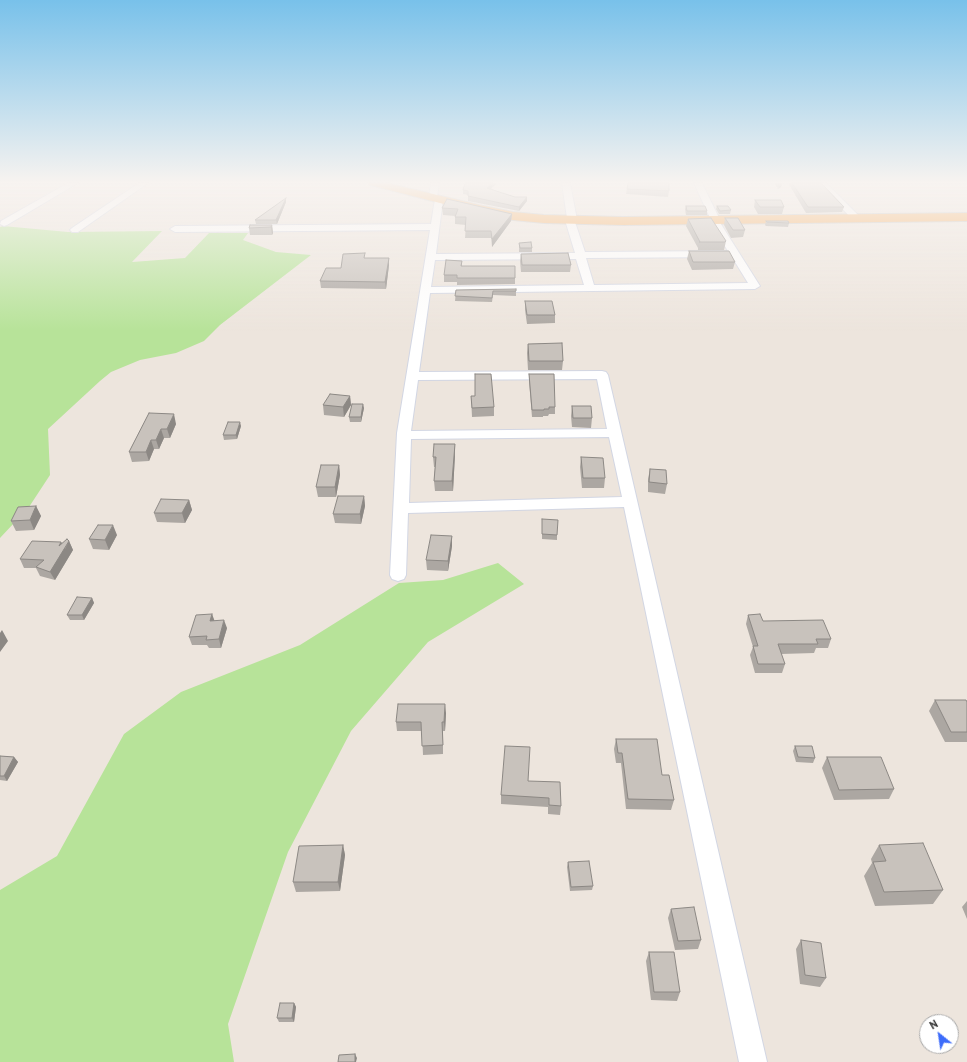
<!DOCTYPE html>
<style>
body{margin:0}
#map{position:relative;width:967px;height:1062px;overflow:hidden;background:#ede5dd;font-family:"PT Sans",sans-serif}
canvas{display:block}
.north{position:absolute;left:919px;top:1014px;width:40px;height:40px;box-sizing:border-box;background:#fff;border:1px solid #aaa;border-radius:50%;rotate:330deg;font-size:11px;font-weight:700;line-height:16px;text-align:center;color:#2b2b2b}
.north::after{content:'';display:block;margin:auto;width:14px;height:18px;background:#3d6cfa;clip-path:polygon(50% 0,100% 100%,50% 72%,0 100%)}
</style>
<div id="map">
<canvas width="967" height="1062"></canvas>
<div class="north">N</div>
</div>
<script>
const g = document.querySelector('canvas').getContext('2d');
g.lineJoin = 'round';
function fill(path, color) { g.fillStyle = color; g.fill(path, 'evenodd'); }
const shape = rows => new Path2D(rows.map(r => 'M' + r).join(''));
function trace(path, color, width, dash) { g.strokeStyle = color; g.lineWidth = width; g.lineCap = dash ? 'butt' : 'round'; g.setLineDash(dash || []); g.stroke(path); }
const green = shape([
 [3,226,68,232,162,231,132,262,185,258,209,233,248,233,243,240,276,252,311,255,220,325,204,341,176,353,140,360,111,372,100,381,48,429,50,475,29,507,0,538,0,227],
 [498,563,524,584,428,642,351,731,288,852,228,1024,234,1062,0,1062,0,890,57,856,124,734,181,692,300,645,399,583,443,580]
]);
const minor = shape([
 [68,183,78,183,7,225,4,226,0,224,1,221,68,183],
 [139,183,148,183,78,232,72,232,70,230,72,228,139,183],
 [431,183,439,183,437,197,442,197,443,199,436,254,575,253,565,220,567,218,562,183,570,183,577,220,575,222,585,252,728,251,708,220,710,218,694,183,702,183,720,220,719,221,760,286,755,289,430,293,419,372,602,371,606,372,608,375,767,1062,739,1062,624,507,408,513,406,575,404,579,398,581,392,579,390,575,397,433,430,230,175,232,170,229,175,226,431,224,435,199,430,199,429,197,431,183],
 [732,257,748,283,594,285,586,258,732,257],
 [576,259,584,285,431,287,435,260,576,259],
 [597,379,607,429,411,431,418,380,597,379],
 [609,437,622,497,409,503,411,439,609,437],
 [818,183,826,183,860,217,858,219,852,219,818,183]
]);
const trunk = shape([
 [368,183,387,183,479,205,513,212,544,215,623,217,967,213,967,221,623,225,544,223,513,220,479,213,370,185,368,183]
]);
const wall = shape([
 [497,183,491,189,515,197,527,197,527,201,519,211,468,201,468,195,463,194,463,190],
 [628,183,669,191,668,197,626,194],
 [774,183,782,183,781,187,778,189],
 [788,183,821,183,844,207,842,212,806,213],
 [286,198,286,202,277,224,256,224,255,220],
 [447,199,512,214,511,221,492,247,491,238,465,238,466,225,455,224,455,216,443,215,442,208],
 [755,200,784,207,782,214,758,214,754,207],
 [686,206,707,211,707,215,686,215,685,209],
 [717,206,731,210,730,214,719,214,716,209],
 [725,218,745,230,743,237,731,238,724,225],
 [688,219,726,241,724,250,698,250,698,248,686,226],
 [766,221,789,223,788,227,766,226,765,225],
 [272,225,273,233,272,235,250,235,249,228],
 [519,243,532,248,532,252,519,252],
 [689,251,735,262,733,269,692,270,687,259],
 [521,254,571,265,570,272,521,272,520,261],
 [365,258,389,258,389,265,386,289,321,288,320,281,341,268],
 [462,261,462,266,515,278,515,284,457,285,457,282,444,282,444,275],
 [516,289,516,296,493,295,492,302,455,301,456,290],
 [525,301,555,315,555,323,527,324,525,310],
 [528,344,563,361,562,370,528,370,527,353],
 [529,374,555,407,555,414,549,414,548,416,543,416,543,417,532,417,529,381],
 [350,396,351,405,344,417,324,415,323,405],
 [471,396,494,407,494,416,472,417],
 [572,406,592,418,591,428,572,427,571,416],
 [364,408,361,422,350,422,349,417],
 [149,413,176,424,170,438,164,438,159,449,154,449,149,461,132,462,129,452],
 [241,426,237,439,224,440,223,435],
 [455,444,455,454,453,491,435,491,434,481,435,467,434,467,433,457],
 [581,457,605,478,604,488,582,488,580,467],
 [339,465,340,475,336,497,318,497,316,487],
 [650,469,667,484,665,494,648,492,648,479],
 [364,496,365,506,361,524,335,523,333,514],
 [189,500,192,510,185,523,157,522,154,513],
 [36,506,41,516,34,530,16,531,11,521],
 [542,519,557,535,557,540,542,539],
 [117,535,109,550,93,549,89,539],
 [452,536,452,546,448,571,427,570,426,560],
 [69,541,73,550,55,580,40,576,36,568,24,568,20,559,61,542,62,543],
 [92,598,94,603,84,620,70,620,67,615],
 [212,614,214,621,227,628,221,648,209,648,207,645,192,645,189,637],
 [748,615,763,621,831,639,828,648,816,648,814,653,781,654,785,664,782,673,755,673,750,655,753,647,746,624],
 [935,700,967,702,967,742,945,742,929,711],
 [446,713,445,731,443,731,443,754,423,755,422,731,397,731,396,722],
 [616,739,662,775,674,800,671,810,626,809,621,763,616,763,614,749],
 [795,746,815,758,813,763,796,762,793,751],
 [0,756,14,757,18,762,7,781,0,780],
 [827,757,894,789,889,799,834,800,822,768],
 [528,781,561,806,560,815,548,814,548,807,501,804,501,795],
 [343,845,345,855,340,891,296,892,293,882],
 [879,845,943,890,933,904,875,906,864,876,872,863,871,859],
 [568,862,593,886,592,890,570,891,567,867],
 [967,901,967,919,962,907],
 [671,909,701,940,698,949,675,950,668,918],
 [801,940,826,978,820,987,800,984,796,949],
 [649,952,680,992,677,1001,651,1000,646,961],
 [294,1003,296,1007,294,1022,279,1022,277,1018]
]);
const shadedWall = shape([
 [493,183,497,183,487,192,487,188],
 [780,183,782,183,781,187,778,189],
 [527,197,527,201,519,211,519,207],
 [286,198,286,202,277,224,276,220],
 [512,214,511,221,492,247,492,239],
 [272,225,273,233,272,235,271,227],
 [389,258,389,265,386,289,385,282],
 [350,396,351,405,344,417,343,407],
 [363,404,364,408,361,422,361,417],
 [174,414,176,424,170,438,167,429],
 [240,422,241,426,237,439,236,435],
 [161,429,164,438,159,449,156,440],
 [151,440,154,449,149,461,146,452],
 [455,444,455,454,453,491,452,481],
 [339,465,340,475,336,497,335,487],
 [364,496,365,506,361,524,360,514],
 [189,500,192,510,185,523,182,513],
 [36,506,41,516,34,530,30,520],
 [113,525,117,535,109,550,105,540],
 [452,536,452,546,448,571,448,561],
 [69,541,73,550,55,580,50,572,59,546,61,542,65,549],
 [92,598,94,603,84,620,82,615],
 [212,614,215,622,210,621],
 [224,620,227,628,221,648,219,639],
 [2,630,8,641,0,652,0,633],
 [445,704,446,713,445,731,444,722],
 [14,757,18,762,7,781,4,776],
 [343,845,345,855,340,891,338,882],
 [294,1003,296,1007,294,1022,292,1018],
 [355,1054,357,1058,356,1062,355,1062]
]);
const building = shape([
 [465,183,493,183,487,188,515,197,527,197,519,207,468,196,468,191,463,190,465,183],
 [628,183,669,183,669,191,627,189,628,183],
 [792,183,821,183,844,207,808,207,792,183],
 [286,198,276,220,255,220,286,198],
 [447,199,512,214,492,239,491,231,465,231,466,217,455,217,458,209,442,208,447,199],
 [755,200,781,200,784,207,760,207,755,200],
 [686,206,705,206,707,211,687,211,686,206],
 [717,206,728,206,731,210,720,211,717,206],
 [711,218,726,241,725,242,699,242,700,242,688,219,711,218],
 [725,218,738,218,745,230,733,230,725,218],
 [766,221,788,221,789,223,767,222,766,221],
 [250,225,272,225,271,227,249,228,250,225],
 [531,242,532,248,520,248,519,243,531,242],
 [689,251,729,251,735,262,693,262,689,251],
 [365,253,364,258,389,258,385,282,320,281,326,268,341,268,343,254,365,253],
 [568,253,571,265,522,265,521,254,568,253],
 [446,260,462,261,461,266,515,266,515,278,457,278,457,275,444,275,446,260],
 [516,289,516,291,493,291,492,298,455,296,456,290,516,289],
 [525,301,552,301,555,315,527,315,525,301],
 [562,343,563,361,529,361,528,344,562,343],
 [475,374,491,374,494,407,472,408,471,396,475,396,475,374],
 [529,374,554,374,555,407,549,407,549,409,544,409,544,410,532,410,529,374],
 [330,394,350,396,343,407,323,405,330,394],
 [352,404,363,404,361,417,349,417,352,404],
 [572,406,591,406,592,418,573,418,572,406],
 [149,413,174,414,167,429,161,429,156,440,151,440,146,452,129,452,149,413],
 [228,422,240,422,236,435,223,435,228,422],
 [434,444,455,444,452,481,434,481,436,457,433,457,434,444],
 [581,457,603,458,605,478,583,478,581,457],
 [321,465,339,465,335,487,316,487,321,465],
 [650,469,666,470,667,484,649,482,650,469],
 [338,496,364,496,360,514,333,514,338,496],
 [161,499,189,500,182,513,154,513,161,499],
 [36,506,30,520,11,521,18,507,36,506],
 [542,519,558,520,557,535,542,534,542,519],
 [98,525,113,525,105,540,89,539,98,525],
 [431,535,452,536,448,561,426,560,431,535],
 [67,539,69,541,50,572,36,567,44,560,20,559,32,541,61,542,59,546,67,539],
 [77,597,92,598,82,615,67,615,77,597],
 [212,614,210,621,224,620,219,639,206,640,207,636,189,637,196,615,212,614],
 [760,614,763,621,823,620,831,639,816,639,818,644,778,644,785,664,758,664,753,646,758,646,748,615,760,614],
 [935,700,966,700,967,702,967,732,951,732,935,700],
 [398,704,445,704,444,722,442,722,443,745,422,746,421,722,396,722,398,704],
 [616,739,657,739,662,775,669,775,674,800,628,799,622,753,618,753,616,739],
 [505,746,530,747,528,781,560,782,561,806,549,805,549,798,501,795,505,746],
 [795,746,812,746,815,758,798,757,795,746],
 [0,756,14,757,4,776,0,776,0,756],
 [827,757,881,757,894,789,839,790,827,757],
 [923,843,943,890,884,892,873,862,886,861,879,845,923,843],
 [343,845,338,882,293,882,299,846,343,845],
 [589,861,593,886,571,887,568,862,589,861],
 [694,907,701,940,678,941,671,909,694,907],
 [801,940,821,943,826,978,805,975,801,940],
 [649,952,674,952,680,992,654,992,649,952],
 [280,1003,294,1003,292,1018,277,1018,280,1003],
 [355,1054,355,1062,338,1062,339,1055,355,1054]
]);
fill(green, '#b7e399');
trace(minor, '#d2d6e3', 2);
trace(trunk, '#c4c4c4', 2);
fill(minor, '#fff');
fill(trunk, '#f7ac5a');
fill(wall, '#aca7a2');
fill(shadedWall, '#8c8884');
fill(building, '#c8c2bc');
trace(building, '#8c8884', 1);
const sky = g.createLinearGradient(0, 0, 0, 331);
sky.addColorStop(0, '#78c1ea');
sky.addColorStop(0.55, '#f7f3f0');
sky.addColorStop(1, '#f7f3f000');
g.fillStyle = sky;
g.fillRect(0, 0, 967, 331);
</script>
